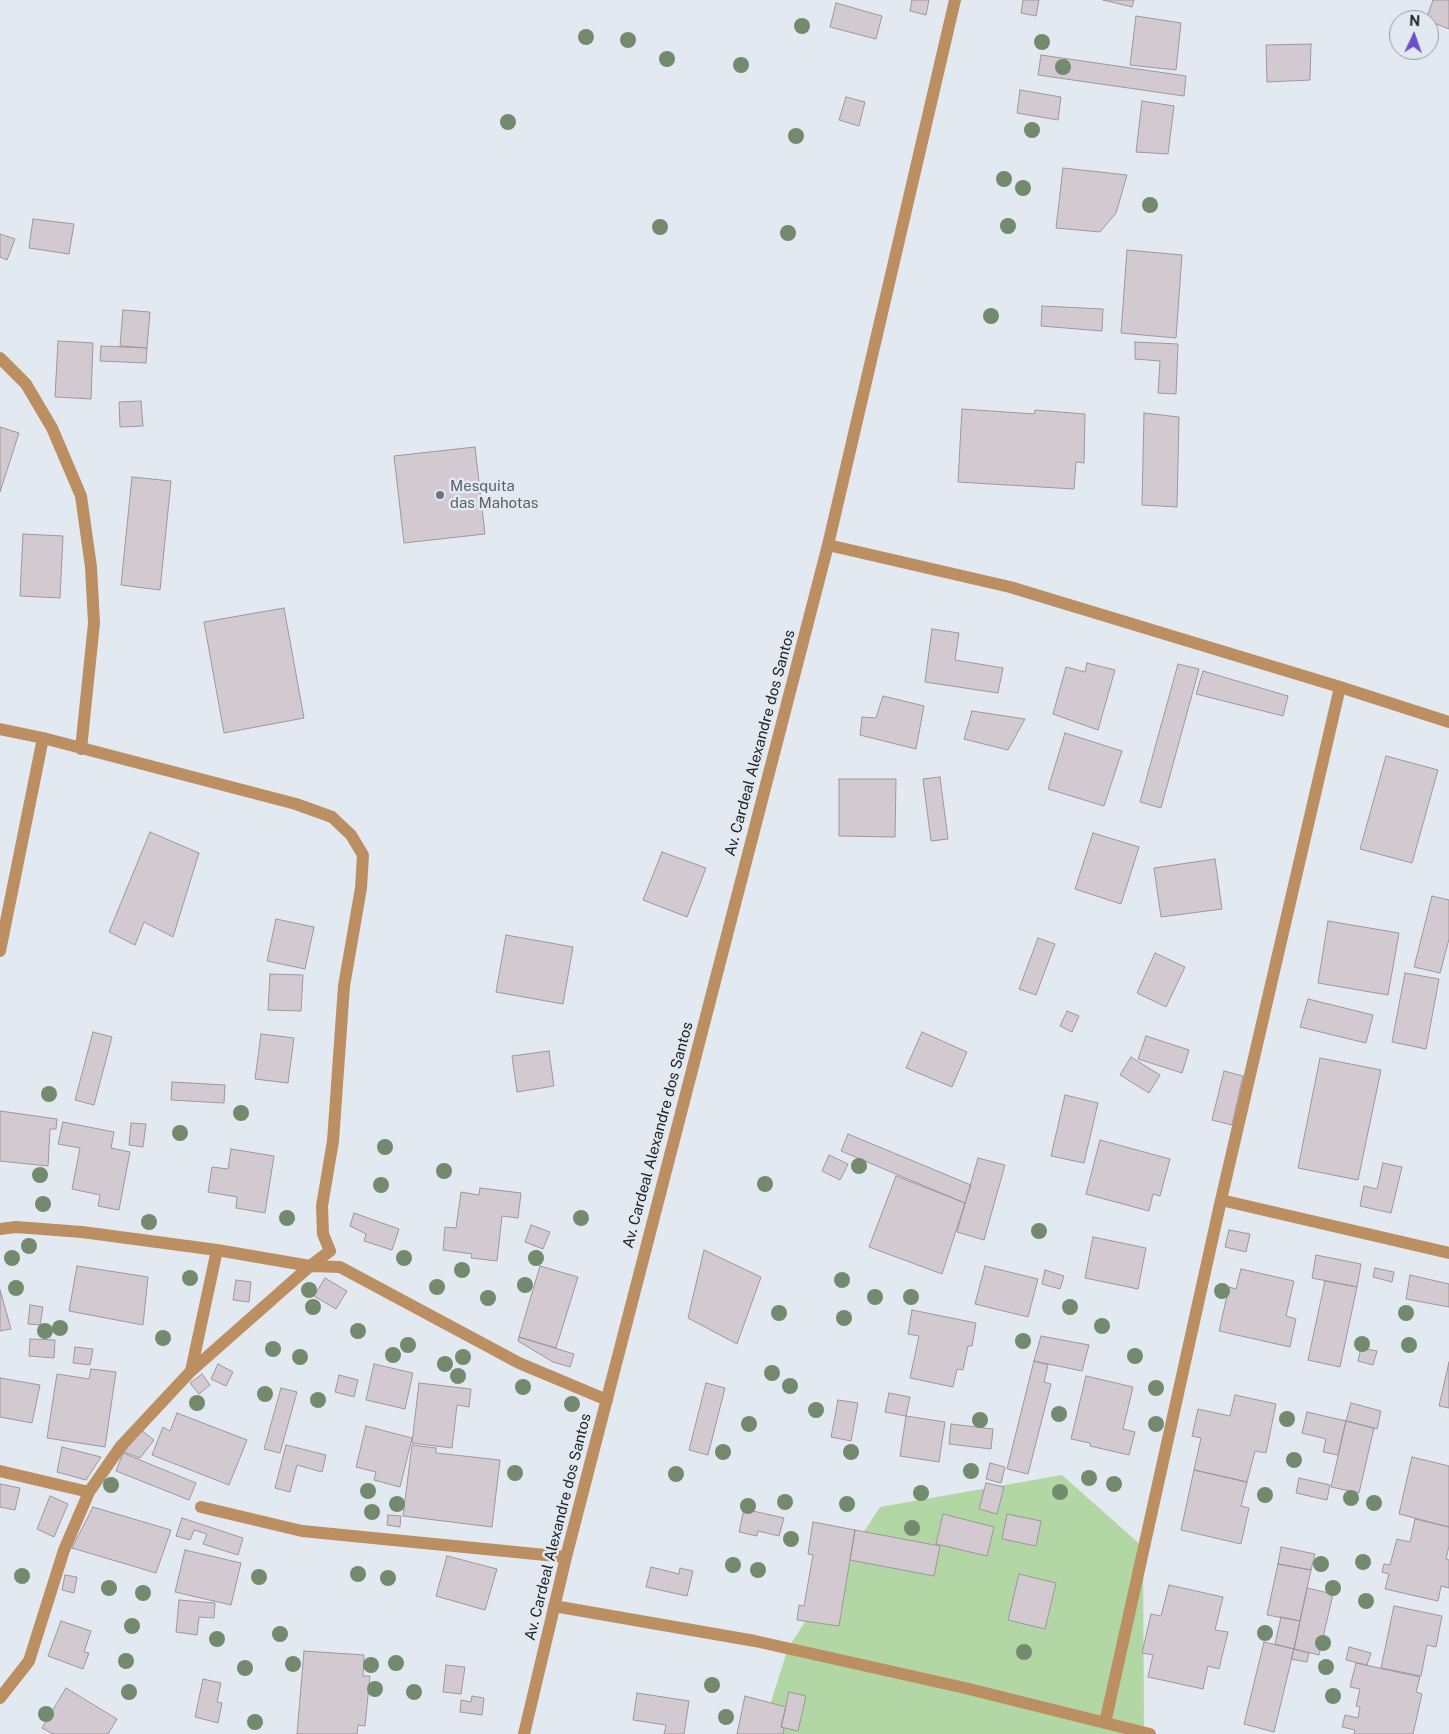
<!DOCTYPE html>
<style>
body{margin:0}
#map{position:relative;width:1449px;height:1734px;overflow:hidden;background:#e2e9f1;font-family:"Public Sans",sans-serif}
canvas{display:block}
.north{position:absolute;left:1389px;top:10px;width:50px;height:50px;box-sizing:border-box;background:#e2e9f1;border:1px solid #959aa0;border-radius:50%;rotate:3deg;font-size:14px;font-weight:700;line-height:20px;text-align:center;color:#212427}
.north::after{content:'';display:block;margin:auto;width:18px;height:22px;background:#6a51ca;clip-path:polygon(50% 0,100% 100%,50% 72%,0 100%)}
</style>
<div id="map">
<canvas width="1449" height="1734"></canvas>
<div class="north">N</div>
</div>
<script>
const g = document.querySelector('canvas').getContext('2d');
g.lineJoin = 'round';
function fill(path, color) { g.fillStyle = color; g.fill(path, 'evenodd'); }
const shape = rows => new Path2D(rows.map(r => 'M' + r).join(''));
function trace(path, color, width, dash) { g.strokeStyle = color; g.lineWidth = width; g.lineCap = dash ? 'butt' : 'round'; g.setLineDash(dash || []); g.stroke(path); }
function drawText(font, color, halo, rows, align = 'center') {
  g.font = font + ' "Public Sans",sans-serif'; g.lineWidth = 5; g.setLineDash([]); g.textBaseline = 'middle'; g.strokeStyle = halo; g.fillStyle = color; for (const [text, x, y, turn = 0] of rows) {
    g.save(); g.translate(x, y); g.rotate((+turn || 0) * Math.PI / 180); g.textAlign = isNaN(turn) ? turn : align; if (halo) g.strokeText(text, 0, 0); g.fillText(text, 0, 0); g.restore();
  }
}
const green = shape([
 [1062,1475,1143,1547,1144,1734,761,1734,788,1648,880,1507]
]);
const building = shape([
 [912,0,929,0,926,15,910,11,912,0],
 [1023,0,1039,0,1036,16,1021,13,1023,0],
 [1103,0,1134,0,1132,7,1103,0],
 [1433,0,1449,0,1449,29,1426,20,1433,0],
 [836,3,882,16,876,39,830,27,836,3],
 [1136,16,1181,23,1176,70,1130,65,1136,16],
 [1311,44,1310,80,1267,82,1266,45,1311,44],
 [1041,55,1186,76,1184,96,1038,75,1041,55],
 [1020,90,1061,97,1058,120,1017,113,1020,90],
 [846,97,865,102,859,126,839,120,846,97],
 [1142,101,1174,106,1168,154,1136,152,1142,101],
 [1063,168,1127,175,1116,213,1100,232,1056,228,1063,168],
 [33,219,74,224,69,254,29,248,33,219],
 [0,234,15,239,7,260,0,257,0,234],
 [1127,250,1182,255,1176,338,1121,333,1127,250],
 [1042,306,1103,309,1102,331,1041,326,1042,306],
 [123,310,150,312,147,348,120,346,123,310],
 [58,341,93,343,91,399,55,397,58,341],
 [1135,342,1178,344,1176,394,1158,393,1160,361,1135,359,1135,342],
 [101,346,147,348,146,363,100,361,101,346],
 [141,401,143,426,120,427,119,402,141,401],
 [962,409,1034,414,1035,410,1085,414,1084,463,1076,462,1074,489,958,482,962,409],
 [1144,413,1179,417,1177,507,1142,505,1144,413],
 [0,427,19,433,0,492,0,427],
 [475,447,485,534,404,543,394,456,475,447],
 [132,477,171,481,160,590,121,585,132,477],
 [23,534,63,536,60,598,20,596,23,534],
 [284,608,304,718,224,733,204,622,284,608],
 [932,629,959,633,955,660,1003,668,998,693,925,682,932,629],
 [1087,663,1115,670,1098,730,1053,714,1066,667,1085,672,1087,663],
 [1178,664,1199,669,1161,808,1140,802,1178,664],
 [1203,671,1288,696,1283,716,1196,694,1203,671],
 [883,696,924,706,916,749,860,735,862,717,876,718,883,696],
 [972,711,1025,719,1008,750,964,739,972,711],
 [1065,733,1122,751,1104,806,1048,789,1065,733],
 [1386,756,1438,770,1412,863,1360,849,1386,756],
 [940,777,948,839,931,841,923,779,940,777],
 [839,779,896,779,895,837,839,836,839,779],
 [150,832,199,853,173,937,144,922,135,945,109,932,150,832],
 [1093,833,1139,847,1121,904,1075,889,1093,833],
 [662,852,706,868,687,917,643,900,662,852],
 [1215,859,1222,909,1161,917,1154,868,1215,859],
 [1432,896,1449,900,1449,939,1440,973,1414,967,1432,896],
 [276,919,314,927,305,969,267,961,276,919],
 [1328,921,1399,933,1388,995,1318,983,1328,921],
 [506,935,573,947,563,1004,496,992,506,935],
 [1038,938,1055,944,1036,995,1019,989,1038,938],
 [1155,953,1185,967,1166,1007,1137,993,1155,953],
 [1405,973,1439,979,1426,1049,1392,1042,1405,973],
 [270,974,303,975,301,1011,268,1010,270,974],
 [1308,999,1373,1015,1366,1043,1300,1027,1308,999],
 [1067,1011,1079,1016,1072,1032,1060,1026,1067,1011],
 [93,1032,112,1037,94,1105,75,1100,93,1032],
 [922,1032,967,1052,952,1087,906,1068,922,1032],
 [261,1034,294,1038,288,1083,255,1079,261,1034],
 [1146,1036,1189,1050,1182,1073,1138,1059,1146,1036],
 [549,1051,554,1086,517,1092,512,1056,549,1051],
 [1131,1057,1160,1075,1149,1093,1120,1075,1131,1057],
 [1320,1058,1381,1070,1358,1180,1298,1168,1320,1058],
 [1224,1071,1243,1076,1232,1125,1212,1120,1224,1071],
 [172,1082,225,1085,224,1103,171,1100,172,1082],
 [1065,1095,1098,1103,1084,1163,1051,1156,1065,1095],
 [0,1111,57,1119,56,1129,50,1129,48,1166,0,1161,0,1111],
 [63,1122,114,1132,111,1148,130,1152,119,1210,98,1206,100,1195,72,1189,80,1148,58,1144,63,1122],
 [131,1123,146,1124,143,1147,129,1145,131,1123],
 [848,1134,971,1185,965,1203,841,1151,848,1134],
 [1100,1140,1170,1159,1160,1196,1153,1194,1149,1211,1086,1194,1100,1140],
 [231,1149,274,1156,265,1213,236,1208,237,1197,208,1192,212,1167,228,1169,231,1149],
 [829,1155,848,1164,840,1180,822,1171,829,1155],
 [978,1158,1005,1165,984,1240,957,1232,978,1158],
 [1383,1163,1402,1167,1391,1213,1360,1206,1364,1186,1377,1189,1383,1163],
 [896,1176,965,1203,942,1274,869,1247,896,1176],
 [480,1188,521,1193,518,1218,502,1216,497,1261,471,1258,472,1254,443,1250,445,1227,456,1228,461,1192,479,1195,480,1188],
 [354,1213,399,1229,392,1250,364,1241,366,1234,350,1226,354,1213],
 [531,1225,550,1232,543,1249,525,1242,531,1225],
 [1229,1230,1250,1234,1246,1252,1225,1247,1229,1230],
 [1093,1237,1146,1248,1138,1289,1085,1278,1093,1237],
 [704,1250,761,1277,737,1344,688,1318,704,1250],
 [1316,1255,1361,1264,1357,1287,1312,1278,1316,1255],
 [77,1266,148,1277,143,1325,69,1311,77,1266],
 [540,1266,578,1277,556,1348,519,1337,540,1266],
 [985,1266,1038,1279,1028,1317,975,1304,985,1266],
 [1375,1268,1394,1272,1392,1282,1373,1277,1375,1268],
 [1241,1269,1294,1281,1286,1316,1296,1319,1290,1347,1219,1331,1229,1287,1236,1289,1241,1269],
 [1045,1270,1064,1276,1060,1289,1042,1284,1045,1270],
 [1410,1275,1449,1284,1449,1307,1406,1299,1410,1275],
 [325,1278,347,1291,336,1309,314,1296,325,1278],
 [236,1280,251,1282,249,1302,233,1300,236,1280],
 [1325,1281,1357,1287,1340,1367,1308,1360,1325,1281],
 [0,1290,11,1329,0,1331,0,1290],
 [30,1305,43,1307,40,1325,28,1324,30,1305],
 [912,1310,976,1323,972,1346,968,1346,963,1370,957,1369,953,1387,910,1378,919,1336,908,1334,912,1310],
 [1041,1336,1089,1345,1082,1371,1034,1361,1041,1336],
 [519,1337,574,1354,570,1367,553,1362,518,1341,519,1337],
 [30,1339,55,1340,54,1358,29,1356,30,1339],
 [75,1347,93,1349,90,1365,73,1363,75,1347],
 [1361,1348,1377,1351,1373,1365,1358,1361,1361,1348],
 [1034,1361,1048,1365,1044,1382,1051,1384,1028,1474,1007,1469,1034,1361],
 [1449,1362,1449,1408,1439,1406,1449,1362],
 [218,1364,233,1372,226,1386,211,1379,218,1364],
 [374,1364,413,1373,405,1409,366,1400,374,1364],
 [91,1369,116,1372,105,1447,47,1438,57,1374,89,1379,91,1369],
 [202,1374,210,1385,199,1394,190,1383,202,1374],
 [339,1375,358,1380,354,1397,335,1392,339,1375],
 [1086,1376,1133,1387,1123,1429,1135,1432,1129,1455,1090,1446,1090,1443,1071,1439,1086,1376],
 [0,1378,40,1385,32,1423,0,1417,0,1378],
 [419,1383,471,1389,469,1407,457,1405,452,1448,412,1443,419,1383],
 [706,1383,725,1388,708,1455,689,1450,706,1383],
 [281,1388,297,1392,280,1453,264,1449,281,1388],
 [889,1393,910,1397,906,1416,885,1412,889,1393],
 [1235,1395,1276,1404,1266,1453,1255,1451,1247,1482,1194,1470,1201,1438,1192,1436,1198,1409,1230,1416,1235,1395],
 [838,1400,858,1403,851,1441,831,1437,838,1400],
 [1351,1403,1381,1411,1377,1429,1346,1421,1351,1403],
 [1307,1412,1346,1421,1338,1455,1323,1452,1326,1439,1302,1433,1307,1412],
 [177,1413,247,1440,229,1485,152,1455,163,1427,170,1431,177,1413],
 [906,1416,945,1422,939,1462,900,1456,906,1416],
 [1346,1421,1374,1428,1359,1493,1331,1487,1346,1421],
 [951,1424,993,1429,991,1449,949,1444,951,1424],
 [366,1426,412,1438,400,1487,374,1480,376,1472,356,1467,366,1426],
 [141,1430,154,1440,140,1458,124,1452,141,1430],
 [286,1445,326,1455,322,1472,297,1465,290,1492,275,1488,286,1445],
 [412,1445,436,1448,436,1453,500,1460,492,1527,403,1516,412,1445],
 [62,1447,101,1457,86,1480,57,1472,62,1447],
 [123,1453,196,1483,189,1500,116,1471,123,1453],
 [1412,1457,1449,1466,1449,1527,1399,1514,1412,1457],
 [990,1463,1005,1467,1001,1483,986,1479,990,1463],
 [1194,1470,1247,1482,1241,1506,1249,1508,1241,1544,1181,1530,1194,1470],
 [1299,1478,1330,1485,1327,1500,1296,1493,1299,1478],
 [986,1483,1004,1487,997,1514,979,1509,986,1483],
 [0,1484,20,1488,15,1510,0,1507,0,1484],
 [50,1496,68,1504,54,1537,37,1529,50,1496],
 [93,1507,171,1530,156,1573,72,1548,93,1507],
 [744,1509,784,1518,779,1536,758,1531,757,1536,739,1532,744,1509],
 [943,1514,994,1527,987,1556,936,1544,943,1514],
 [1007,1514,1041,1521,1036,1546,1002,1539,1007,1514],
 [388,1515,401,1516,400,1527,387,1525,388,1515],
 [182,1518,243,1538,238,1555,203,1544,207,1534,194,1530,190,1540,176,1536,182,1518],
 [1415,1519,1449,1527,1449,1546,1446,1559,1449,1560,1449,1588,1441,1586,1438,1601,1385,1589,1389,1574,1382,1572,1384,1564,1390,1565,1397,1539,1410,1542,1415,1519],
 [813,1522,855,1530,839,1626,797,1620,799,1605,804,1606,813,1555,808,1554,813,1522],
 [855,1530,940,1546,934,1576,850,1560,855,1530],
 [1281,1547,1315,1554,1311,1570,1278,1564,1281,1547],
 [185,1550,241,1563,231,1605,175,1592,185,1550],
 [447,1556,497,1569,485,1610,436,1596,447,1556],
 [1278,1564,1311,1570,1300,1621,1267,1615,1278,1564],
 [651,1567,679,1574,680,1568,693,1571,687,1596,646,1587,651,1567],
 [1019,1574,1056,1583,1045,1629,1008,1620,1019,1574],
 [65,1575,77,1577,74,1593,62,1590,65,1575],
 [1169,1585,1223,1597,1215,1630,1228,1632,1219,1669,1208,1666,1203,1689,1148,1677,1153,1655,1142,1653,1151,1614,1161,1616,1169,1585],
 [1307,1588,1333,1594,1319,1655,1294,1649,1307,1588],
 [179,1600,215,1603,214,1618,199,1617,197,1635,176,1632,179,1600],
 [1394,1606,1442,1616,1436,1647,1427,1645,1421,1676,1381,1668,1394,1606],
 [1281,1617,1300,1621,1294,1649,1275,1644,1281,1617],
 [61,1621,91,1631,84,1652,89,1653,83,1669,48,1656,61,1621],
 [1264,1642,1294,1649,1274,1732,1244,1724,1264,1642],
 [1349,1647,1371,1653,1367,1665,1346,1660,1349,1647],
 [1294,1649,1309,1653,1307,1662,1291,1659,1294,1649],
 [304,1651,364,1655,363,1676,370,1676,365,1726,358,1725,357,1734,297,1734,304,1651],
 [1356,1663,1420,1677,1416,1692,1422,1694,1413,1734,1354,1734,1355,1730,1342,1727,1345,1715,1358,1718,1360,1707,1356,1706,1360,1689,1350,1687,1356,1663],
 [446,1665,465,1667,461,1694,443,1692,446,1665],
 [203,1679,221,1683,217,1702,222,1703,218,1723,195,1717,203,1679],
 [66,1688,117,1719,108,1734,53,1734,42,1728,66,1688],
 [789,1692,806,1696,798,1731,781,1727,789,1692],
 [637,1693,689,1701,684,1734,664,1734,666,1725,633,1720,637,1693],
 [472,1696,484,1698,482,1715,460,1712,461,1700,471,1702,472,1696],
 [745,1696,786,1707,781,1727,784,1728,783,1734,737,1734,745,1696]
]);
const minor = shape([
 [0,358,26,384,52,428,81,496,91,567,94,623,81,749],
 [828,545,1010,587,1340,687,1449,722],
 [0,729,43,738,296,804,332,817,351,835,363,855,361,888,344,986,333,1141,322,1206,323,1234,330,1251,310,1266,340,1267,519,1363,607,1400],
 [0,951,43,738],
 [1221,1200,1449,1253],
 [0,1229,16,1227,82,1232,217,1250,310,1266],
 [191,1371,217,1250],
 [0,1471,89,1492],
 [201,1507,302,1531,566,1557],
 [554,1606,755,1641,965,1688,1150,1734],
 [0,1698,29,1661,64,1550,89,1492,121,1446,191,1371,310,1266],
 [1105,1723,1221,1200,1340,687],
 [524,1734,566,1557,828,545,955,0]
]);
const trees = [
 [802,26],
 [586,37],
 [628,40],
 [1042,42],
 [667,59],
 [741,65],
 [1063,67],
 [508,122],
 [1032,130],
 [796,136],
 [1004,179],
 [1023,188],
 [1150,205],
 [1008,226],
 [660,227],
 [788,233],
 [991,316],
 [49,1094],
 [241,1113],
 [180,1133],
 [385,1147],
 [859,1166],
 [444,1171],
 [40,1175],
 [765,1184],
 [381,1185],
 [43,1204],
 [287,1218],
 [581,1218],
 [149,1222],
 [1039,1231],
 [29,1246],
 [12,1258],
 [404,1258],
 [536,1258],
 [462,1270],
 [190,1278],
 [842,1280],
 [525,1285],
 [437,1287],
 [16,1288],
 [309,1290],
 [1222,1291],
 [875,1297],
 [911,1297],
 [488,1298],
 [313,1307],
 [1070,1307],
 [779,1313],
 [1406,1313],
 [844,1318],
 [1102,1326],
 [60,1328],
 [45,1331],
 [358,1331],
 [163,1338],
 [1023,1341],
 [1362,1344],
 [408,1345],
 [1409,1345],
 [273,1349],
 [393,1355],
 [1135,1356],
 [300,1357],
 [463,1357],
 [445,1364],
 [772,1373],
 [458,1376],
 [790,1386],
 [523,1387],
 [1156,1388],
 [265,1394],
 [318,1400],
 [197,1403],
 [572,1404],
 [816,1410],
 [1059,1414],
 [1287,1419],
 [980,1420],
 [749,1424],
 [1156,1424],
 [723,1452],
 [851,1452],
 [1294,1460],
 [971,1471],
 [515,1473],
 [676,1474],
 [1089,1478],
 [1114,1484],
 [111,1485],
 [368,1491],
 [1060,1492],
 [921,1493],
 [1265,1495],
 [1351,1498],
 [785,1502],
 [1374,1503],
 [397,1504],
 [847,1504],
 [748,1506],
 [372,1512],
 [912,1528],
 [791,1539],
 [1363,1562],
 [1321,1564],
 [733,1565],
 [758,1570],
 [358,1574],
 [22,1576],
 [259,1577],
 [388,1578],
 [109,1588],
 [1333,1588],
 [143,1593],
 [1366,1601],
 [132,1626],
 [1265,1633],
 [280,1634],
 [217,1639],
 [1323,1643],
 [1024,1652],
 [126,1661],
 [396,1663],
 [293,1664],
 [371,1665],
 [1326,1667],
 [245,1668],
 [712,1685],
 [375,1689],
 [129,1692],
 [414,1692],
 [1333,1696],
 [46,1714],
 [726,1717],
 [255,1722]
];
const markers = [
 [440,495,5,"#6b7280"]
];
const worshipNames = [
 ["Mesquita",450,486],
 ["das Mahotas",450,503]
];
const streetNames = [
 ["Av. Cardeal Alexandre dos Santos",760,743,-75],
 ["Av. Cardeal Alexandre dos Santos",658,1135,-75],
 ["Av. Cardeal Alexandre dos Santos",558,1527,-76]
];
fill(green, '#b2d6a4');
fill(building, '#d3cad1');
trace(building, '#9f969d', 1);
trace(minor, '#bc8f62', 12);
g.fillStyle = '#738a6f';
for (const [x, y] of trees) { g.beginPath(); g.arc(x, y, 8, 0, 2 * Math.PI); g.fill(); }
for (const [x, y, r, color] of markers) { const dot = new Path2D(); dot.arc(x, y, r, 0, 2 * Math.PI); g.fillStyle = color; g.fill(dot); trace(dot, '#e2e9f1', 2); }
drawText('15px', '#5b616d', '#e2e9f1', worshipNames, 'left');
drawText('15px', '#212427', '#e2e9f1', streetNames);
</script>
